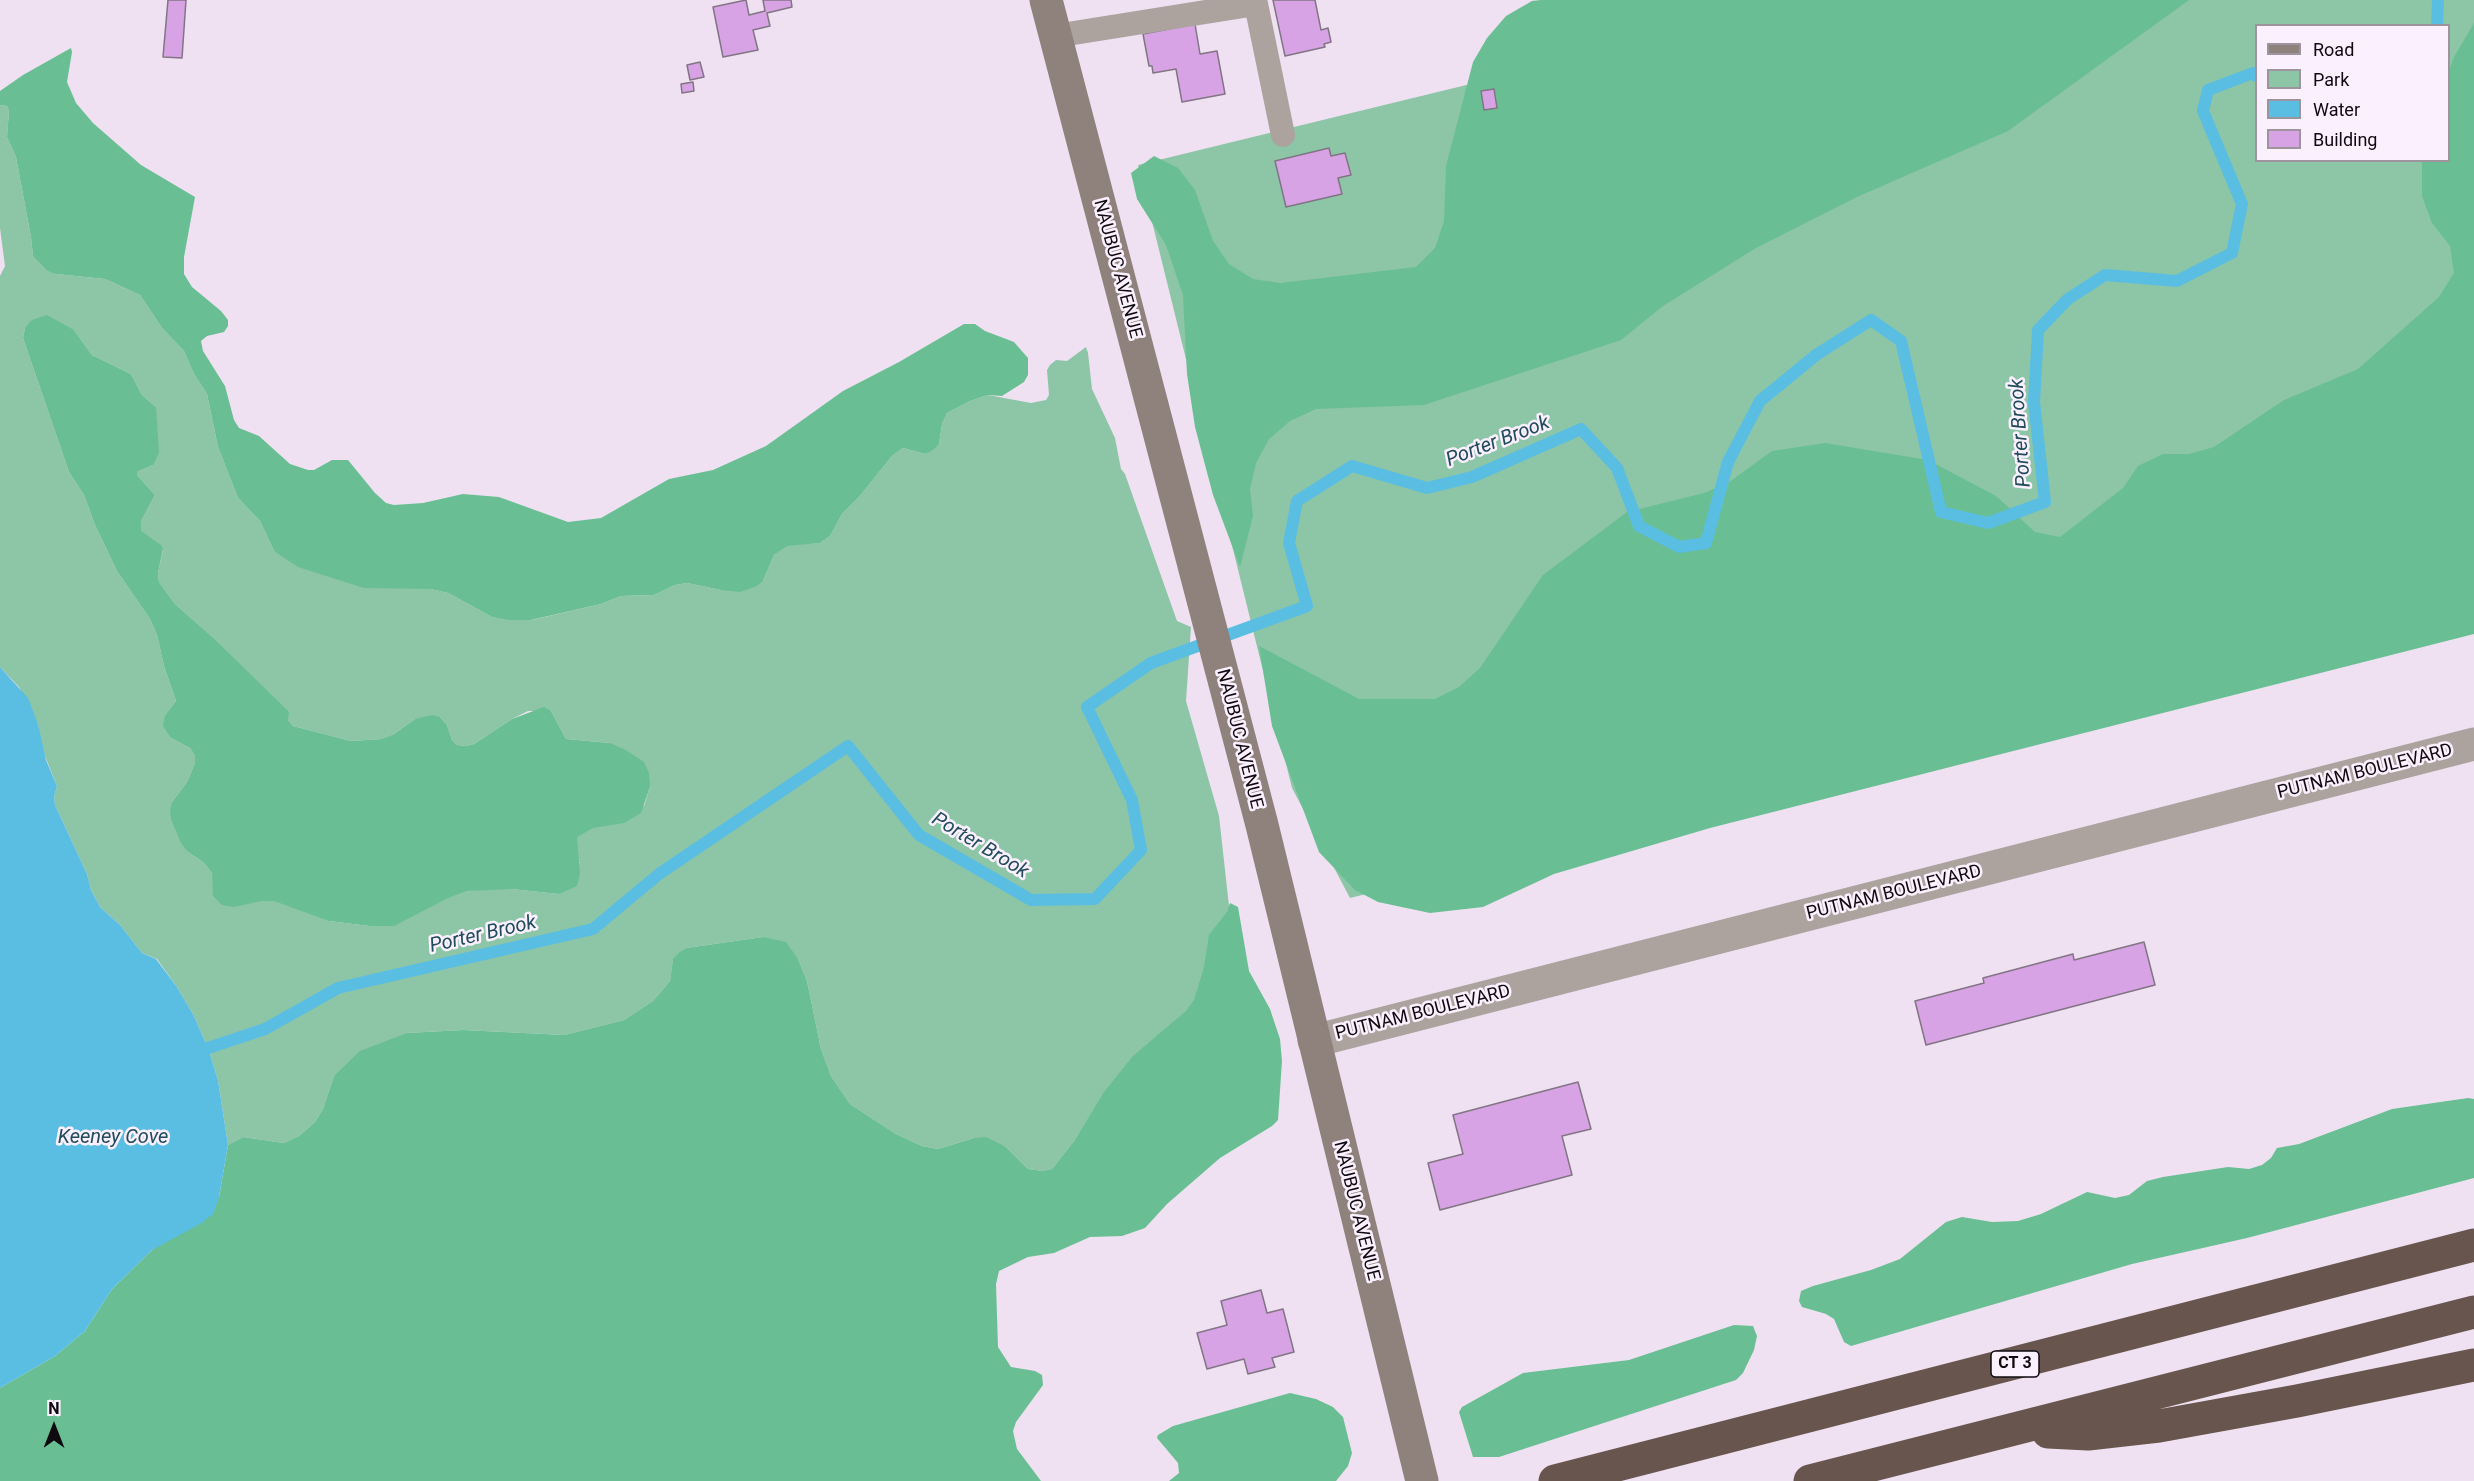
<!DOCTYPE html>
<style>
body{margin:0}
#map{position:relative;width:2474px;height:1481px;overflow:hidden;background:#efe1f2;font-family:Roboto,sans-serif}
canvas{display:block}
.legend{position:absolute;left:2255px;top:24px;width:195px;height:138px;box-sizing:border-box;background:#fbf0fd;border:2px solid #9d949e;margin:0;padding:8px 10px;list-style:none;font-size:18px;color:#0f0a10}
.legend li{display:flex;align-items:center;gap:12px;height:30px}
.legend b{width:30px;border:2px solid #9d949e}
.north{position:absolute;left:24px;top:1397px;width:60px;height:60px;-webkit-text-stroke:4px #fbf0fd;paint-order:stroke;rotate:0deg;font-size:16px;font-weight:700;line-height:24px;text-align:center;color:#0f0a10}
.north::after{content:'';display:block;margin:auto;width:21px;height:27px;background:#0f0a10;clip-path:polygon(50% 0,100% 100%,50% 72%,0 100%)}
</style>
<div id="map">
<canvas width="2474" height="1481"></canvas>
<ul class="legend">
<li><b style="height:8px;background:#8f827c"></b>Road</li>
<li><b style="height:16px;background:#8dc5a7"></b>Park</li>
<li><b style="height:16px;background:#5abee3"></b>Water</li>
<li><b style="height:16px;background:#d8a3e4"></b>Building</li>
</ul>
<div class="north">N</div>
</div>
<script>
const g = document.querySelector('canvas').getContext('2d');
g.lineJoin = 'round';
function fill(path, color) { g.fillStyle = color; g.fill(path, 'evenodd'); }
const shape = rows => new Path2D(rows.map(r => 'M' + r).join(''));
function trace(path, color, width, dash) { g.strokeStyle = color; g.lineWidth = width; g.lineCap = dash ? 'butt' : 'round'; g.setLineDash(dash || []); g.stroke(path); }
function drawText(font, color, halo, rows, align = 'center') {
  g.font = font + ' Roboto,sans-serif'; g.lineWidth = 5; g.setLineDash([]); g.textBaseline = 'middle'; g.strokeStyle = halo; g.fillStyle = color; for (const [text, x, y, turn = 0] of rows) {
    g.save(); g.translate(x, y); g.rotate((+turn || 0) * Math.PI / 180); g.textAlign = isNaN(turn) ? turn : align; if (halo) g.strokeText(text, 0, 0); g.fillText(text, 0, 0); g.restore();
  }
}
const green = shape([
 [1568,0,2474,0,2474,622,1350,898,1292,788,1138,165,1532,69],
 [2256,26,2448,26,2448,160,2256,160],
 [0,105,7,106,9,111,7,137,16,157,31,237,33,256,56,274,105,279,140,295,162,328,184,351,194,374,207,394,218,447,238,498,260,521,274,551,448,593,492,617,532,620,601,604,621,596,654,595,675,585,687,583,721,590,763,581,774,555,787,545,820,543,830,536,842,514,859,497,892,456,903,448,925,454,939,444,942,424,947,413,970,401,988,395,1031,403,1046,400,1049,395,1047,370,1050,365,1056,360,1067,361,1086,347,1088,353,1092,389,1115,438,1121,469,1125,474,1177,621,1191,627,1186,701,1219,816,1229,906,1272,1078,1094,1109,1074,1141,1052,1169,1043,1171,1028,1169,1006,1147,974,1138,938,1149,922,1146,896,1134,850,1104,831,1076,821,1049,807,981,798,959,763,937,686,948,679,952,673,960,670,981,653,1001,624,1020,564,1035,463,1030,407,1033,334,1076,323,1109,315,1122,299,1136,284,1143,243,1137,228,1145,218,1080,208,1048,194,1016,177,987,157,959,142,953,120,925,100,907,91,890,87,874,55,805,54,797,57,786,41,746,38,724,19,687,0,667,0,276,5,266,0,228],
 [25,328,74,330,92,355,131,374,142,395,156,407,153,465,137,472,137,475,155,495,141,521,141,532,163,550,158,573,159,582,175,604,215,639,288,712,288,720,293,726,351,741,383,739,394,734,415,719,440,717,447,725,452,740,457,745,466,746,474,744,512,719,528,711,551,711,566,739,610,743,650,787,644,806,213,880,212,873,203,862,188,852,172,802,187,782,195,763,195,756,190,748,171,738,165,715,176,701,164,666,157,635,150,619,117,571,95,525,84,495,69,472,23,338],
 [580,862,559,894,511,889,482,889,468,891,369,926,329,921]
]);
const forest = shape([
 [1541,0,2189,0,2008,131,1857,197,1756,248,1663,306,1621,340,1424,405,1316,409,1290,421,1269,439,1256,463,1250,489,1253,516,1240,567,1213,495,1195,427,1187,374,1183,295,1166,245,1137,199,1131,173,1154,156,1178,168,1195,190,1213,241,1229,264,1253,279,1280,283,1416,267,1435,248,1444,221,1446,166,1473,62,1487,38,1506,16,1532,1],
 [2474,23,2474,634,1710,828,1554,874,1483,907,1430,913,1378,902,1355,890,1319,852,1272,726,1259,646,1359,699,1435,699,1459,687,1480,668,1543,575,1627,512,1704,493,1728,483,1772,451,1825,443,1928,460,1996,496,2035,532,2060,537,2123,488,2138,466,2163,454,2189,454,2214,447,2284,400,2358,369,2439,297,2454,273,2450,246,2432,223,2422,196,2422,161,2448,160,2449,71,2454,57],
 [71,48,72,52,67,82,76,103,93,123,141,165,195,197,184,257,184,274,192,287,221,311,228,320,228,326,224,332,207,336,201,341,203,351,225,386,234,420,239,428,259,436,290,464,308,470,314,470,332,460,348,460,375,493,386,503,394,505,423,503,463,494,499,497,568,522,601,518,669,479,713,470,766,446,843,391,899,362,964,324,975,324,985,331,1014,342,1028,358,1028,375,1024,382,1002,396,988,395,970,401,947,413,942,424,939,444,933,450,925,454,903,448,892,456,859,497,842,514,830,536,820,543,787,546,774,555,763,581,757,586,740,592,721,590,687,583,675,585,654,595,621,596,601,604,531,620,510,620,492,617,448,593,431,589,364,588,298,567,274,551,260,521,238,498,218,447,207,394,194,374,184,351,162,328,140,295,105,279,56,274,48,271,33,256,31,237,16,157,7,137,9,111,7,106,0,105,0,91,23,75],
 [47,315,74,330,92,355,131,374,142,395,156,407,159,453,153,465,137,472,137,475,155,495,141,521,141,531,161,545,163,549,158,573,159,582,175,604,215,639,289,712,288,720,293,726,351,741,382,739,394,734,415,719,432,715,440,717,447,725,452,740,457,745,466,746,474,744,512,719,544,707,551,711,566,739,610,743,626,750,644,762,649,773,650,787,641,813,624,823,593,828,577,837,580,874,577,886,559,894,511,889,468,891,446,899,394,926,369,926,329,921,274,901,261,901,234,907,222,905,213,896,212,873,203,862,188,852,181,843,171,819,170,810,172,802,187,782,195,763,195,756,190,748,171,738,163,726,165,715,176,701,164,666,157,635,150,619,117,571,95,525,84,495,69,472,23,338,25,328,32,320],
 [1230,903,1238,907,1249,971,1270,1009,1280,1039,1282,1061,1278,1120,1272,1126,1220,1158,1167,1204,1145,1228,1122,1236,1090,1237,1054,1253,1028,1257,999,1271,996,1284,998,1347,1011,1367,1035,1371,1042,1375,1043,1385,1016,1422,1013,1431,1017,1449,1041,1481,0,1481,0,1388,55,1356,85,1331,112,1289,152,1250,168,1239,219,1197,228,1145,243,1137,284,1143,299,1136,315,1122,323,1109,334,1076,360,1051,407,1033,463,1030,564,1035,624,1020,653,1001,670,981,673,959,679,952,686,948,763,937,786,942,798,959,807,981,821,1049,831,1076,850,1104,896,1134,922,1146,938,1149,974,1138,986,1137,1006,1147,1028,1169,1043,1171,1052,1169,1074,1141,1104,1092,1133,1056,1186,1011,1194,1000,1204,967,1209,935,1227,912],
 [2468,1098,2474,1099,2474,1178,2247,1238,2132,1264,1851,1346,1844,1342,1834,1319,1826,1314,1802,1307,1799,1301,1801,1291,1813,1286,1871,1270,1900,1259,1946,1222,1962,1217,1992,1222,2018,1221,2041,1214,2087,1192,2115,1198,2129,1195,2147,1181,2163,1177,2228,1167,2249,1169,2262,1165,2271,1158,2277,1148,2299,1144,2392,1109],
 [1734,1325,1753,1326,1757,1336,1754,1350,1743,1373,1736,1380,1499,1457,1473,1457,1459,1412,1462,1407,1523,1373,1629,1360],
 [1290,1393,1316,1399,1333,1407,1343,1417,1352,1453,1348,1466,1336,1481,1169,1481,1179,1473,1178,1463,1157,1438,1158,1435,1173,1426]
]);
const water = shape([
 [0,667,28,698,38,724,46,760,57,786,54,797,55,805,87,874,91,890,100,907,120,925,142,953,156,959,177,987,194,1016,208,1048,218,1080,228,1145,219,1197,213,1214,200,1224,152,1250,112,1289,85,1331,55,1356,0,1388]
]);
const stream = shape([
 [2437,26,2438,0],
 [208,1048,265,1029,338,988,593,929,659,874,848,746,919,835,1031,900,1095,899,1141,850,1132,800,1087,707,1151,663,1307,606,1289,543,1297,501,1352,466,1427,488,1472,477,1581,429,1617,468,1639,526,1679,547,1706,543,1728,462,1760,401,1816,355,1871,320,1901,341,1941,512,1988,523,2045,502,2034,402,2038,330,2068,299,2105,275,2177,281,2232,253,2242,204,2203,111,2208,90,2253,73,2256,76]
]);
const building = shape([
 [168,0,186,0,182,58,163,57,168,0],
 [746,0,749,15,765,11,763,0,791,0,792,7,767,13,770,26,753,30,758,50,723,57,713,7,746,0],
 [1273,0,1315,0,1321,30,1328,28,1331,42,1324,44,1325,47,1285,56,1273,0],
 [1195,24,1200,54,1217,51,1225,94,1182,102,1176,69,1153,73,1152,66,1149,66,1143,34,1195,24],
 [700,62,704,77,690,80,687,65,700,62],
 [693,82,694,91,682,93,681,84,693,82],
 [1494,89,1497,108,1484,110,1481,91,1494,89],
 [1329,148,1331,156,1345,153,1351,175,1338,178,1342,194,1286,207,1275,161,1329,148],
 [2144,942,2155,985,1926,1045,1915,1001,1984,983,1983,978,2073,954,2074,960,2144,942],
 [1578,1082,1591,1129,1562,1136,1572,1175,1440,1210,1428,1163,1463,1154,1453,1115,1578,1082],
 [1261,1290,1267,1313,1283,1309,1294,1352,1272,1358,1275,1367,1248,1374,1244,1359,1207,1369,1197,1333,1227,1325,1221,1301,1261,1290]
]);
const service = shape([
 [1055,36,1256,4,1283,135]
]);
const tertiary = shape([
 [1314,1041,2474,744]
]);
const secondary = shape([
 [1046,0,1262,825,1422,1481]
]);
const motorway = shape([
 [2048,1432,2088,1434,2159,1426,2297,1401,2474,1365],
 [1555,1481,2474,1245],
 [1810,1481,2474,1312]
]);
const shields = [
 [2015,1364,48]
];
const shieldNames = [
 ["CT 3",2015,1364]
];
const streetNames = [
 ["NAUBUC AVENUE",1117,269,75],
 ["NAUBUC AVENUE",1239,739,76],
 ["PUTNAM BOULEVARD",2365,772,-14],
 ["PUTNAM BOULEVARD",1894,893,-14],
 ["PUTNAM BOULEVARD",1423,1013,-14],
 ["NAUBUC AVENUE",1356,1211,76]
];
const waterNames = [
 ["Porter Brook",2021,433,-94],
 ["Porter Brook",1498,442,-21],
 ["Porter Brook",980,846,31],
 ["Porter Brook",483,935,-13],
 ["Keeney Cove",113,1138]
];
fill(green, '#8dc5a7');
fill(forest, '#69bf93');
fill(water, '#5abee3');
trace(stream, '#5abee3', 12);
fill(building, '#d8a3e4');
trace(building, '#817584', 1.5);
trace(service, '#aca39f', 24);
trace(tertiary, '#aca39f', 33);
trace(secondary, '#8f827c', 33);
trace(motorway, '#68564e', 33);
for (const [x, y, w] of shields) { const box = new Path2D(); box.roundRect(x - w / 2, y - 13, w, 26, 4.5); g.fillStyle = '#fbf0fd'; g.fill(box); trace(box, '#0f0a10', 1.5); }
drawText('bold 16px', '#0f0a10', null, shieldNames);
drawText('18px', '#0f0a10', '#fbf0fd', streetNames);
drawText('italic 20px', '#204c5c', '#fbf0fd', waterNames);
</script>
